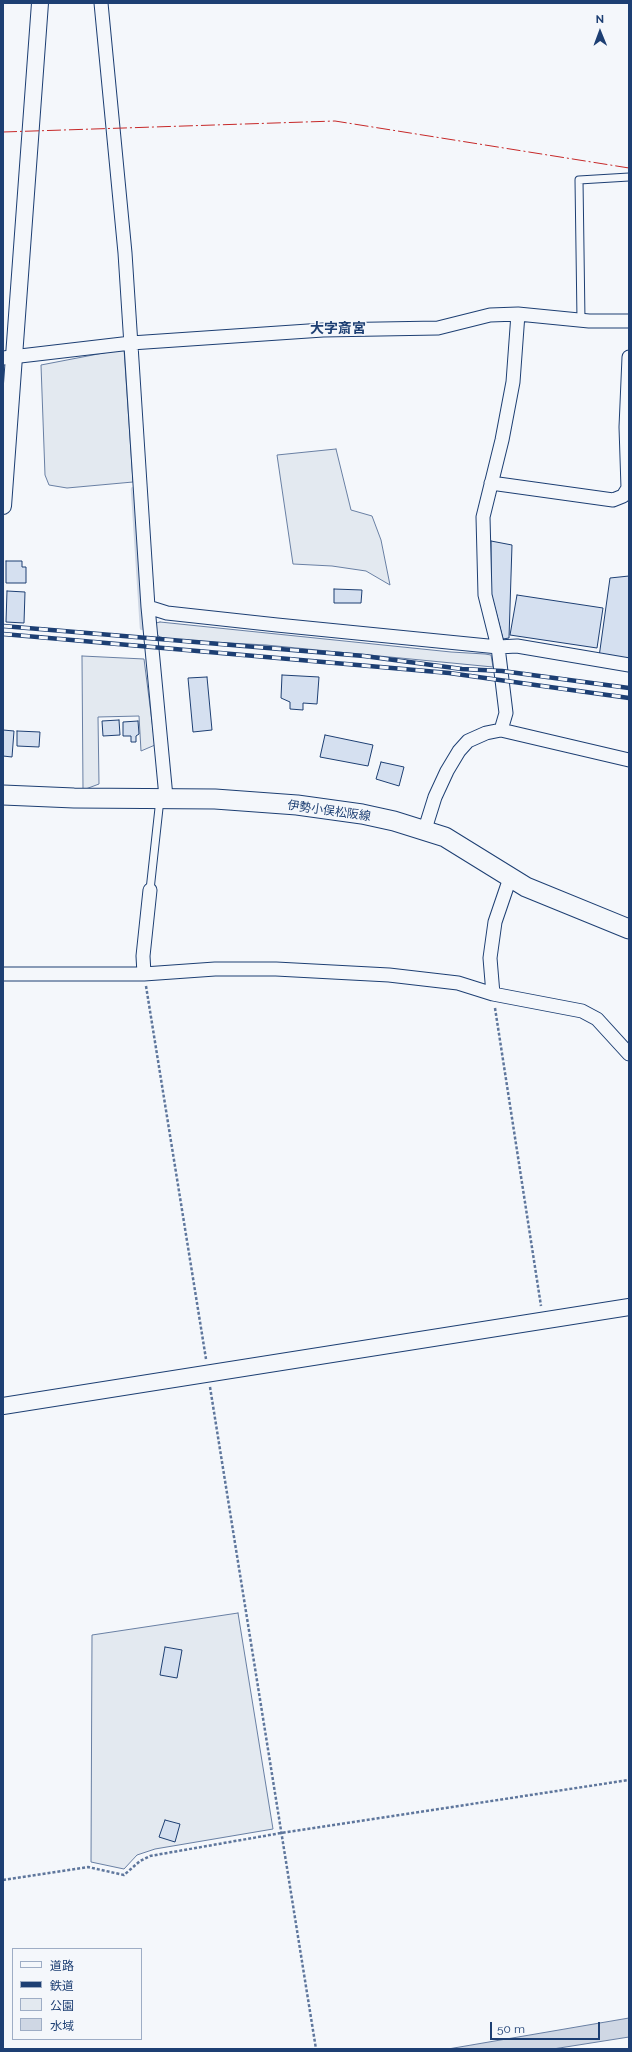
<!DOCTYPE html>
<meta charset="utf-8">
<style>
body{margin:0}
#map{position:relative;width:632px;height:2052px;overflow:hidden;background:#f4f7fb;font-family:Raleway,"Noto Sans JP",sans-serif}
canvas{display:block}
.frame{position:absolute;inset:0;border:4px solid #1d3f73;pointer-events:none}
.legend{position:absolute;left:12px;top:1948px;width:130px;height:92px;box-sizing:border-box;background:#f4f7fb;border:1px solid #9eadc5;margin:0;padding:5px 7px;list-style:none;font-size:12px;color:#1d3f73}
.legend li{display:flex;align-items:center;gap:8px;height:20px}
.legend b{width:20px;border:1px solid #9eadc5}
.north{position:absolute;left:580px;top:12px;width:40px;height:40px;-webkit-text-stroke:3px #f4f7fb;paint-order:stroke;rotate:359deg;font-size:11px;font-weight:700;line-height:16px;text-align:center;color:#1d3f73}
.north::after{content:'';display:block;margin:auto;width:14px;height:18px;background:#1d3f73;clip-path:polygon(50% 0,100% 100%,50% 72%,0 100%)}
.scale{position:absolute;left:490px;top:2022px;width:110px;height:18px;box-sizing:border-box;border:2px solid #1d3f73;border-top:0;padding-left:5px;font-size:12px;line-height:14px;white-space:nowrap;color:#1d3f73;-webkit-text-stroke:3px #f4f7fb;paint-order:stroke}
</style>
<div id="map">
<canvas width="632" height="2052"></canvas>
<div class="frame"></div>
<ul class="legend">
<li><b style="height:5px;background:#f4f7fb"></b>道路</li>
<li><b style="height:5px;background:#1d3f73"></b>鉄道</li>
<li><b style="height:11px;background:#e3e9f0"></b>公園</li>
<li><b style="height:11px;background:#cfd7e4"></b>水域</li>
</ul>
<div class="north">N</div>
<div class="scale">50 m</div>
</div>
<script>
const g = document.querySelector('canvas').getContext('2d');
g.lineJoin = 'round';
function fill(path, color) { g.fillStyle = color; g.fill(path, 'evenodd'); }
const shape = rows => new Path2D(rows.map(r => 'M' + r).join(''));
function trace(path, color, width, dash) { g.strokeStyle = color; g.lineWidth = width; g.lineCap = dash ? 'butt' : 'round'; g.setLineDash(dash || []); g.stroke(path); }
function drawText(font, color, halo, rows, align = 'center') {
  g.font = font + ' Raleway,"Noto Sans JP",sans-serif'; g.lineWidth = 3; g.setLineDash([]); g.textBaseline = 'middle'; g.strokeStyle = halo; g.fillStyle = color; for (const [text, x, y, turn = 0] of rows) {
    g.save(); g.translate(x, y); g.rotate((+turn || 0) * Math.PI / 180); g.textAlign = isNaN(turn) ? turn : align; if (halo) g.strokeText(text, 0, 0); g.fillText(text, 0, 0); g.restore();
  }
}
const green = shape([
 [124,349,133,482,67,488,49,485,45,475,41,365,124,349],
 [336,449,351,510,372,516,381,540,390,585,366,571,332,566,293,564,277,455,336,449],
 [160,622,451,652,485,654,491,655,493,667,266,645,175,640,160,637,156,634,156,623,160,622],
 [82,656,144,659,155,745,141,751,139,716,98,717,99,784,83,790,82,656],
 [238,1613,273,1829,155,1849,137,1855,124,1869,91,1862,92,1635,238,1613]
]);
const water = shape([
 [629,2018,629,2037,553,2049,448,2049,629,2018]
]);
const stream = shape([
 [133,489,142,628]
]);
const building = shape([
 [491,541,512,545,509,638,503,639,491,593,491,541],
 [6,561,22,561,22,567,26,567,26,583,6,583,6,561],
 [629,576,629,661,599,657,610,578,629,576],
 [334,589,362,590,361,603,334,603,334,589],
 [7,591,25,592,24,623,6,622,7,591],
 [517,595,603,608,597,648,510,635,517,595],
 [282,675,319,677,317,704,303,703,303,710,290,709,290,702,281,698,282,675],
 [207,677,212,730,193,732,188,678,207,677],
 [119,720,120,735,103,736,102,721,119,720],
 [138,721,139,734,136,736,136,742,131,742,131,736,123,736,123,722,138,721],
 [3,730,14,731,12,757,3,756,3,730],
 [17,731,40,732,39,747,17,746,17,731],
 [325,735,373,745,368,766,320,757,325,735],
 [381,762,404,767,399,786,376,779,381,762],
 [165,1647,182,1650,177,1678,160,1675,165,1647],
 [165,1820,180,1824,175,1842,159,1837,165,1820]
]);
const path = shape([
 [146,986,206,1359],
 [495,1008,541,1306],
 [210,1387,316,2049],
 [3,1880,88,1867,124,1875,140,1861,150,1856,281,1833,629,1780]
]);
const service = shape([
 [581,320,579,180,629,177],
 [150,890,160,799]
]);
const minor = shape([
 [101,3,125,253,148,607,166,797],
 [629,357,626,427,629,426],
 [3,358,131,343,323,330,438,328,490,315,518,314,589,321,629,321],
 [491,483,613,500,623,496,628,488,626,427],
 [148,607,167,613,277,625,498,647,517,646,629,665],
 [501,730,629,760],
 [425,829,435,797,447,771,459,751,468,741,486,733,501,730,506,713,498,647,485,595,483,517,502,440,513,382,518,314],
 [3,974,144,974,215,969,276,969,389,975,458,983,493,994,582,1011,597,1019,629,1054],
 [144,974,143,956,150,890],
 [493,994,490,958,495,922,510,878]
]);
const tertiary = shape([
 [3,506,40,3],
 [3,1406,629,1307]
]);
const secondary = shape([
 [3,795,74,798,215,799,297,805,362,814,394,821,445,837,526,887,629,929]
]);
const rail = shape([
 [3,626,364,656,462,669,502,671,629,688],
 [3,634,449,673,629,698]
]);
const power = shape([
 [3,132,335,121,629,168]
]);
const streetNames = [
 ["伊勢小俣松阪線",329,811,8]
];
const quarterNames = [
 ["大字斎宮",338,329]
];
fill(green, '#e3e9f0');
trace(green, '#687fa3', 1);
fill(water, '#cfd7e4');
trace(water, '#687fa3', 1);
trace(stream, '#cfd7e4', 4.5);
fill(building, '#d5e0f0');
trace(building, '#1d3f73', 1);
trace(service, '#1d3f73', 9);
trace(minor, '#1d3f73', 15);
trace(tertiary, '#1d3f73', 18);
trace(secondary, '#1d3f73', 21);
trace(path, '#5e769c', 2.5, [3, 2]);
trace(service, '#f4f7fb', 7);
trace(minor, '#f4f7fb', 13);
trace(tertiary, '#f4f7fb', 16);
trace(secondary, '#f4f7fb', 19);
trace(rail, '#1d3f73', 4.5);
trace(rail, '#f4f7fb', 3, [9]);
trace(power, '#c62828', 1, [14, 3, 2, 3]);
drawText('12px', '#1d3f73', '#f4f7fb', streetNames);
drawText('bold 14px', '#1d3f73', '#f4f7fb', quarterNames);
</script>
